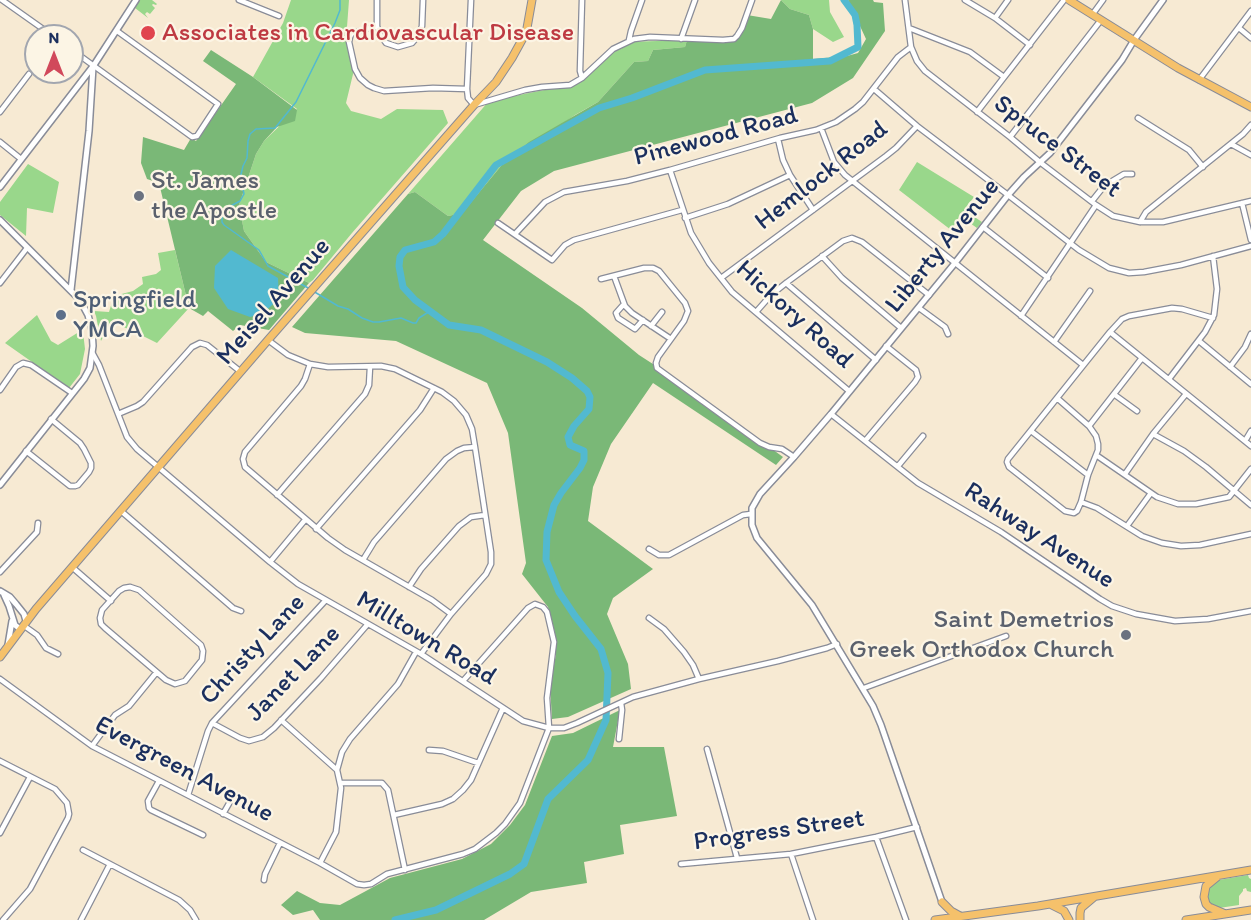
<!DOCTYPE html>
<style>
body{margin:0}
#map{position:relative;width:1251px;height:920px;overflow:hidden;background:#f7ead3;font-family:Itim,sans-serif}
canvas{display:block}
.north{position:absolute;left:24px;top:24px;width:60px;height:60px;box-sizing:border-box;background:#fcf5e5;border:2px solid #a2a6af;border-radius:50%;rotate:0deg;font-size:16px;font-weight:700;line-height:24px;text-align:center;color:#1b2f5e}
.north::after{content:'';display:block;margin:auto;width:21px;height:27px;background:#d1495b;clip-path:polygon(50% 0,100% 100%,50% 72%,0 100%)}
</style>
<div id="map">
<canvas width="1251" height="920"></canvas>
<div class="north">N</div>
</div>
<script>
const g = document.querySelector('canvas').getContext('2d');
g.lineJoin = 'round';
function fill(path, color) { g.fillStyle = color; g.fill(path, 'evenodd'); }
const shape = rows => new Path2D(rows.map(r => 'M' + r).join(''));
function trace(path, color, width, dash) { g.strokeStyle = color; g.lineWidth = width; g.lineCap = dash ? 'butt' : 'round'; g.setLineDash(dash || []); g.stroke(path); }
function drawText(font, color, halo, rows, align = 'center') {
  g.font = font + ' Itim,sans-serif'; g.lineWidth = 4.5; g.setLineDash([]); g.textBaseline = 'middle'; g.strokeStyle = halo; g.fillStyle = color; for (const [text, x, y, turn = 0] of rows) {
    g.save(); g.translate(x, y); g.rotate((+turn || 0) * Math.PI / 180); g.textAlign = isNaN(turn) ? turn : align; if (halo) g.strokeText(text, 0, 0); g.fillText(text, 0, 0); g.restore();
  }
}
const green = shape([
 [140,0,152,0,157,4,156,5,153,4,152,5,155,8,150,14,147,12,145,14,148,18,135,8],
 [291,0,349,0,347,27,354,70,346,103,351,111,381,119,397,109,443,110,448,123,352,233,313,280,309,283,266,262,244,231,239,205,256,154,264,141,297,109,253,77,283,23],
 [781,0,829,0,830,12,844,37,833,42,813,29,809,15,790,9],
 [687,40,685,47,653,50,648,61,634,62,598,102,575,115,501,166,462,213,448,216,415,192,408,194,489,101,574,84,626,42],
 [917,162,974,197,964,210,982,222,977,228,960,216,951,230,899,190],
 [28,164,59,182,53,213,27,208,26,236,0,215,0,202],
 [175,250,189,308,157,343,135,332,133,334,130,330,111,321,101,341,96,316,94,311,109,312,114,296,133,291,143,284,142,277,156,274,161,270,158,253],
 [37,315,51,341,58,345,82,330,83,332,85,349,80,374,69,388,5,343],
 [1248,875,1249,878,1251,879,1251,892,1247,891,1246,888,1243,889,1243,891,1239,896,1239,905,1219,908,1213,906,1207,901,1206,898,1208,888,1219,880]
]);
const forest = shape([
 [781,0,790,9,809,15,813,29,813,59,847,56,858,53,866,39,848,0,873,0,874,2,883,3,885,31,853,78,812,103,554,171,521,191,483,240,582,308,639,355,673,377,783,457,776,465,653,383,611,444,593,487,588,521,653,569,613,598,607,614,628,664,631,689,568,717,552,719,550,686,556,654,555,633,548,607,522,574,526,563,508,433,487,383,396,341,305,333,292,327,408,194,415,192,448,216,462,213,501,166,529,142,598,102,634,62,648,61,653,50,685,47,687,40,735,40,747,15,771,19],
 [211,50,253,77,297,110,295,121,277,127,264,141,256,154,239,205,244,231,266,262,309,283,269,330,240,325,233,331,208,311,203,316,189,308,159,183,147,179,141,163,143,137,184,150,191,138,196,141,236,84,203,61],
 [620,710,613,747,664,747,677,816,620,825,624,854,584,862,587,883,531,892,484,920,320,920,313,910,293,915,281,905,297,891,320,903,340,905,390,878,462,859,491,844,510,825,525,805,552,736,573,733]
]);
const water = shape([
 [231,250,278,278,279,299,262,314,250,317,228,309,214,288,215,266]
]);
const stream = shape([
 [310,289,268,266,259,250,224,225,222,222,222,215,227,208,240,201,244,194,243,189,239,183,243,166,247,158,248,141,250,134,256,129,275,128,296,102,335,23,340,10,340,0],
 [313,291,338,306,348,309,362,318,373,322,379,322,401,318,413,323,416,323,419,318,430,311]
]);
const river = shape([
 [395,920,436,910,510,874,524,864,548,799,588,760,606,720,608,673,601,649,575,616,559,592,546,560,547,532,554,505,561,493,580,468,584,460,584,451,570,445,568,437,574,426,589,409,590,397,587,391,572,378,547,362,481,330,449,325,415,300,403,287,399,266,400,257,405,250,434,242,443,234,496,165,599,108,632,98,705,70,830,61,858,47,857,25,855,15,844,0]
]);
const minor = shape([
 [2,0,53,36],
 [239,0,279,16],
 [377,0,377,26,379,33,386,43,398,47,412,43,419,35,422,26,423,0],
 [471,0,467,89,468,98,474,105,525,90,542,87,570,85,582,78,613,49,634,39,650,37,723,40,734,39,737,36,742,28,752,0],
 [905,0,911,47,917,61,925,71,1010,137,1041,163,1096,205,1113,216,1140,222,1163,222,1251,201],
 [965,0,995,18,1030,45],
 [1092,15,1103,0],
 [995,18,1008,0],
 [377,26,352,33,350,37,349,42,355,69,360,78,368,85,374,88,384,91,433,88,467,89],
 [909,28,970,52,1004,77],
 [1239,28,1251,38],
 [681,39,695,0],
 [629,40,631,31,642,0],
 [72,50,192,137,197,136,218,104,117,31],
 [582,78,580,71,582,0],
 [1199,80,1251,11],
 [874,89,917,126,1008,195,1079,250,1109,268,1129,273,1144,272,1181,265,1251,246],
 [0,112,29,74],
 [977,112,1064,0],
 [1138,118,1189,150,1203,167],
 [821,128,834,162,845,175,1083,365],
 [1010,137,1101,20],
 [778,139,783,160,790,175,813,210],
 [0,142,21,159],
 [1231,144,1251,155],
 [670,170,691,233,709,263,732,292,849,391],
 [1092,201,1104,186,1124,174,1132,174],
 [1242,203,1251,240],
 [685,218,728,204,790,175],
 [1140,222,1146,212,1243,134,1251,125],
 [498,223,552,260,565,245,574,240,682,210],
 [983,227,1048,278],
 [515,234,545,202,564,192,627,181,670,170,780,138,816,130,836,122,855,109,863,102,898,57,911,47],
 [822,256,842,278,901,328],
 [614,276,625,306,632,313,671,339],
 [721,278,886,156,896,148,917,126],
 [601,279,644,268,653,268,659,271,685,303,688,311,684,321,658,357,656,363,657,368,760,443,769,447,782,449,794,457],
 [0,283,27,248],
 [786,283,876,360],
 [624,304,616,313,618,318,635,329,643,320],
 [919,308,945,327,948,334],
 [756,312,771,295,786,283,843,241,852,238,862,242,929,295],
 [1021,316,1096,205],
 [651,326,662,312],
 [1110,332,1251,446],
 [268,340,288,355,310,364,328,367,381,366,395,369,442,392,454,401,466,415,472,429,475,447,491,552,491,564,486,574,451,614,421,654],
 [1199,341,1251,384],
 [1054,342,1090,291],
 [93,354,99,365,127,437,137,449,270,562,298,584,421,654,523,721,549,728,564,728,577,723,633,697,699,679,778,661,827,648,837,644],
 [310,364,305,379,301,386,245,452,243,459,245,467,328,538,345,550,432,600,451,614],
 [1230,367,1245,347,1251,334],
 [1169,379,1205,332,1214,315,1217,289,1213,256],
 [0,390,16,367,23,363,31,365,72,393],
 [1115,395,1137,411],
 [1057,398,1089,426,1096,436,1098,444,1098,450,1088,475,1081,502,1077,511,1074,513,1065,511,1009,467,1007,462,1008,459,1110,332,1122,319,1129,316,1172,308,1182,309,1213,318],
 [118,414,137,406,143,402,192,347,200,343,207,345,241,372],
 [831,414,918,483,1001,532,1100,599,1112,606,1136,614,1175,621,1208,619,1251,611],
 [1089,426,1142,358],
 [1031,431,1088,475],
 [1153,434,1184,451,1206,467,1251,505],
 [865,441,915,382,918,377,916,370,886,346],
 [1245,441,1251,431],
 [26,451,70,486,75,486,78,485,89,472,91,468,91,463,84,449,80,443,51,419],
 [1096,455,1157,497,1178,504,1196,504,1229,497,1251,469],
 [898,466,923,436],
 [1125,474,1153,434,1186,394],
 [277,495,365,394,369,385,370,367],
 [1081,502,1097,508,1142,536,1162,543,1181,546,1200,545,1251,534],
 [121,511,233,608,241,611],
 [1127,526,1151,493],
 [316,529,420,410,434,388],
 [649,549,659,555,669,555,743,515,751,514],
 [363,560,374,542,446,459,457,451,464,448,475,447],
 [270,562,305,520],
 [72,567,111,601],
 [0,572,37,532,38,523],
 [130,587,139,590,201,645,203,651,202,660,185,681,175,684,166,680,105,628,101,624,100,618,102,610,119,591,124,588,130,587],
 [409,587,421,569,459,526,471,517,485,515],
 [649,618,664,629,684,652,693,665,699,679],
 [23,625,37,635,46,648,58,654],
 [0,679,92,746,320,863,357,884,364,885,371,884,387,874,463,854,475,849,496,833,505,824,520,803,549,728,547,698,554,642,547,612,543,607,535,604,528,608,463,681],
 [864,688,1006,636],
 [281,720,337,770],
 [212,723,240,738,249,741,263,737,274,728,321,678,367,625],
 [619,739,622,710,621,703],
 [92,746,115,715,129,706,156,673],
 [707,749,737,858],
 [429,750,443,751,478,763],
 [0,761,55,789,67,803,69,814,68,818,30,889,3,920],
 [159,781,148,801,149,808,151,810,203,835],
 [341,783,382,783,388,790,405,870],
 [188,795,208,731,212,723,325,601],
 [223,814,231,800,238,796],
 [394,815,442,804,453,799,463,790,471,780,503,708],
 [0,833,30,777],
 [876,837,906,920],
 [83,850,179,900,190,910,196,920],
 [791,854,813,920],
 [320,863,336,832,341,788,337,770,342,752,350,739,398,684,416,652],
 [681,864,791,854,876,837,917,827],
 [264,880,265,874,280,843],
 [81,920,110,864]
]);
const tertiary = shape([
 [0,187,94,65,136,0],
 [0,220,80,300,88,315,92,330,93,346,90,368,84,379,0,485],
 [71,290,89,131,93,67],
 [0,591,10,597,16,604,24,614,26,621],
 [4,595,9,606,15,625,20,629],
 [8,645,12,621],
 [942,902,881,725,873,706,812,605,757,538,752,525,752,508,760,494,794,457,831,414,955,263,1008,195,1024,177,1050,153,1122,60,1134,40,1163,0]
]);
const primary = shape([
 [1069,0,1178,68,1251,107],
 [0,657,36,609,268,340,474,105,496,82,512,58,523,38,527,28,532,0]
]);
const trunk = shape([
 [1217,877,1206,886,1204,897,1206,904,1209,907,1223,913],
 [942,902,951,911,960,916],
 [1052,905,1064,911,1069,920],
 [935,920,1038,906,1251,870],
 [1080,920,1080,913,1081,908,1094,897],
 [1186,920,1251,910]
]);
const markers = [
 [148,33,8,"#e0444e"],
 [139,196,6,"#6b7280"],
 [61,315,6,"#5c6f8a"],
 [1126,635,6,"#6b7280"]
];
const healthNames = [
 ["Associates in Cardiovascular Disease",162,33]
];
const streetNames = [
 ["Pinewood Road",716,137,-15],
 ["Spruce Street",1057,147,37],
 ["Hemlock Road",822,176,-38],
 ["Liberty Avenue",943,246,-51],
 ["Meisel Avenue",274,302,-49],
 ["Hickory Road",794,315,42],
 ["Rahway Avenue",1039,536,33],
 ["Milltown Road",426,639,31],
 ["Christy Lane",253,650,-47],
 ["Janet Lane",294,674,-46],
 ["Evergreen Avenue",184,770,28],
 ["Progress Street",779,831,-8]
];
const worshipNames = [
 ["St. James",151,181],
 ["the Apostle",151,211],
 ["Saint Demetrios",1114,620,"right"],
 ["Greek Orthodox Church",1114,650,"right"]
];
const serviceNames = [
 ["Springfield",73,300],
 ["YMCA",73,330]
];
fill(green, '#99d78b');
fill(forest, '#7ab877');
fill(water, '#52b9d0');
trace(stream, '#52b9d0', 1.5);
trace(river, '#52b9d0', 7);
trace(minor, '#898c98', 7);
trace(tertiary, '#898c98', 8);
trace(primary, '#898c98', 9);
trace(trunk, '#898c98', 9);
trace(minor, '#fff', 4.5);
trace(tertiary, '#fff', 5);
trace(primary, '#f5c16b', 7);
trace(trunk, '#f5c16b', 7);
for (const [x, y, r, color] of markers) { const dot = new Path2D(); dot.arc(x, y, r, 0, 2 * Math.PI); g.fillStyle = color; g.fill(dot); trace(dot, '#fcf5e5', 2); }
drawText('26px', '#be3a42', '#fcf5e5', healthNames, 'left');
drawText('26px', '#1b2f5e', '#fcf5e5', streetNames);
drawText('26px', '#5b616d', '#fcf5e5', worshipNames, 'left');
drawText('26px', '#4e5e75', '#fcf5e5', serviceNames, 'left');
</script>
